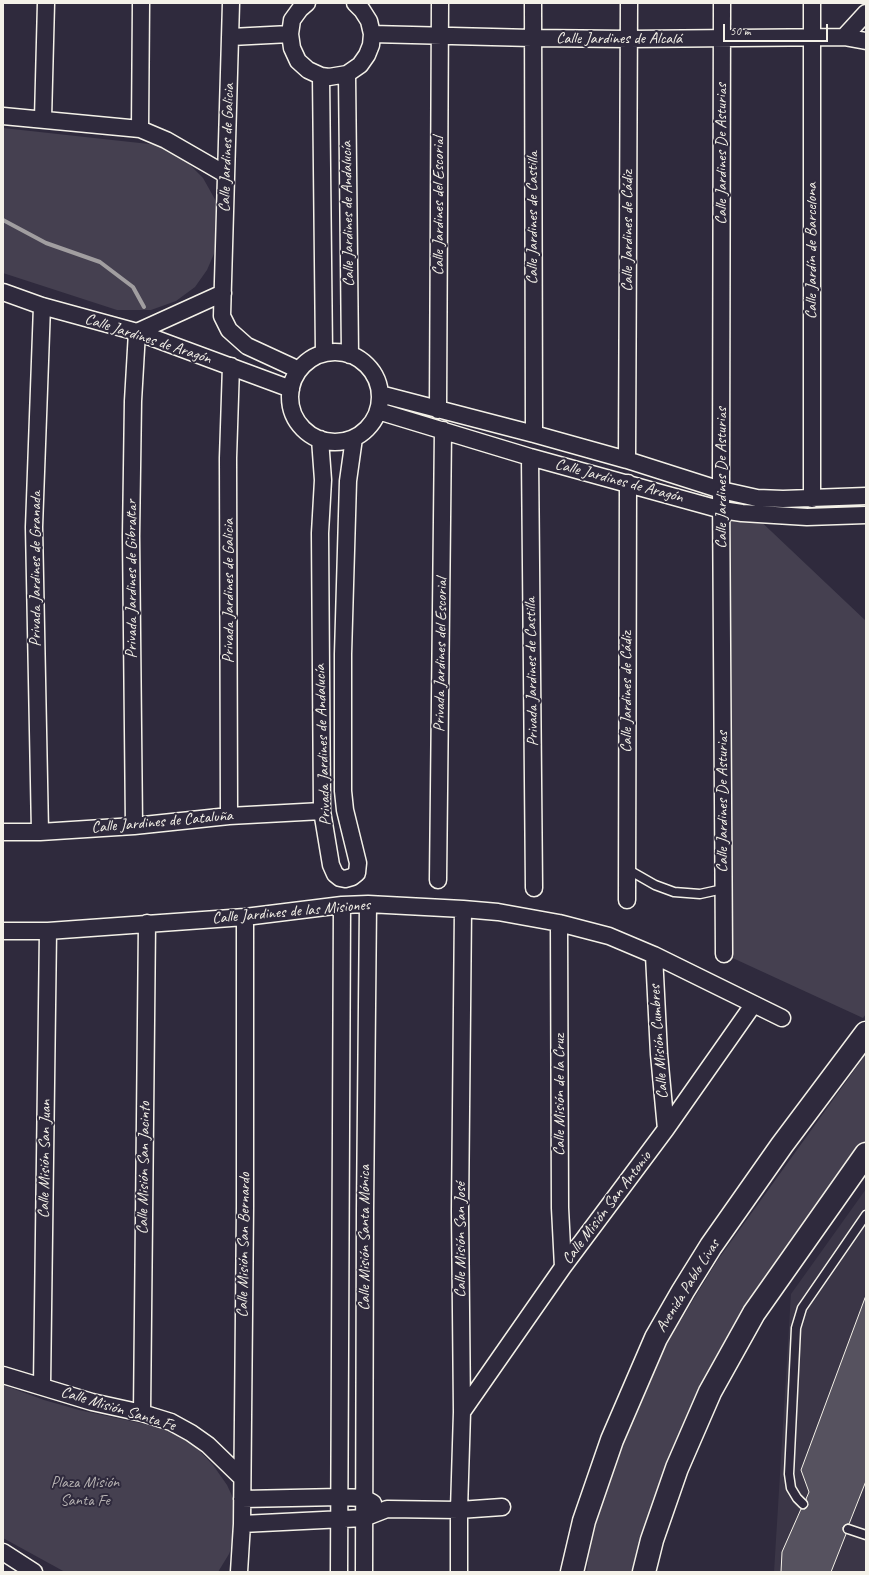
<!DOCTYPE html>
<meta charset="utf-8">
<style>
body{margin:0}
#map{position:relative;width:869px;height:1575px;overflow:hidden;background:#2f2a3d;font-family:Caveat,sans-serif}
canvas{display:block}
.frame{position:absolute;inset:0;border:4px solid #f4f1e8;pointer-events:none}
.scale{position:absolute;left:723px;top:24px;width:105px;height:18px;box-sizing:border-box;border:2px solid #f4f1e8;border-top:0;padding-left:5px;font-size:12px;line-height:14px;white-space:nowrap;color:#f4f1e8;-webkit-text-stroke:3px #2f2a3d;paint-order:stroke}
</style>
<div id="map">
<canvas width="869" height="1575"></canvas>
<div class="frame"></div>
<div class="scale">50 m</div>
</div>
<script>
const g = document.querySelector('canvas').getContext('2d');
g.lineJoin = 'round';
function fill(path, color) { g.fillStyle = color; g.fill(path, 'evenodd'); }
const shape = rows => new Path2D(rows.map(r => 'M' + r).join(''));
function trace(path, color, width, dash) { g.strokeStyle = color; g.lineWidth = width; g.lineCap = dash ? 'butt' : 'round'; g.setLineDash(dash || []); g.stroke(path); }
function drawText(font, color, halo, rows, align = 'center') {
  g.font = font + ' Caveat,sans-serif'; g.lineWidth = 4; g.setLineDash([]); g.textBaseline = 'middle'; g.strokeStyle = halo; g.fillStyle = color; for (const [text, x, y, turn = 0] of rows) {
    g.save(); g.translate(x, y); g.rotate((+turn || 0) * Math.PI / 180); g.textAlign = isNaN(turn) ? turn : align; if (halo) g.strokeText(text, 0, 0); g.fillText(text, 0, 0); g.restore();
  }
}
const built = shape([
 [866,1189,866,1572,774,1572,791,1294]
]);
const green = shape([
 [3,128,158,145,185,160,203,178,217,203,220,228,216,249,207,270,195,287,176,301,151,310,117,310,3,273],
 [722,510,753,514,866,621,866,1014,863,1018,724,954],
 [866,1054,866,1143,798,1231,642,1543,633,1572,587,1572,589,1545,619,1453,646,1389,668,1341,717,1261],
 [3,1385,44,1400,79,1410,168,1429,187,1438,213,1465,227,1485,235,1502,236,1534,229,1554,218,1572,65,1572,3,1538]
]);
const stream = shape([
 [3,220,46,243,100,262,133,287,144,307]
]);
const building = shape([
 [865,1298,866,1298,866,1481,849,1524,847,1524,843,1527,843,1530,846,1534,831,1572,781,1572,782,1552,801,1509,805,1509,808,1505,806,1499,809,1492,801,1470,865,1298]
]);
const service = shape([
 [627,869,655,885,674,892,700,894,723,889],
 [803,1504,797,1498,791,1488,789,1474,796,1328,802,1308,866,1215],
 [848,1529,866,1535]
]);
const minor = shape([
 [231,3,222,316,229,330,247,346,299,370],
 [307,3,300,9,292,20,290,34,292,48,298,61,308,70,321,76,329,77,347,74,360,65,367,55,371,45,372,34,369,21,362,10,355,3],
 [533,3,534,434],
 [722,3,721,490,724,954],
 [372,34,532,38,629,39,844,37,866,41],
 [231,37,290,34],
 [844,37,866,13],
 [347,74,350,355],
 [321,76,324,353],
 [3,116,140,129,166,140,225,174],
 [43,119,46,3],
 [140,129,141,3],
 [3,292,42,306,137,332,291,389],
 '290 397a45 45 0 1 1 90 0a45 45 0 1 1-90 0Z',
 [380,394,534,434,627,460,721,490,757,498,783,499,866,496],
 [438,410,440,3],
 [378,411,530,457,722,510,742,513,807,517,866,515],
 [320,439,323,480,320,533,322,811,331,865,335,874,340,878,345,879,352,877,357,873,358,863,345,810,343,791,343,654,348,481,354,438],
 [530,457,534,888],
 [627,460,629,3],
 [812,499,812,3],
 [229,816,228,458,231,366],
 [134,826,131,536,133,401,137,332,223,293],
 [3,832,40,832,134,826,229,816,322,811],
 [40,832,34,527,42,306],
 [438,880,443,430],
 [627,900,628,483],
 [559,923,560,1208,563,1267],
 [3,931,48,931,245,917,342,905,368,904,463,909,498,912,559,923,609,936,654,955,782,1018],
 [654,955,659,1054,666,1129],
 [3,1375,92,1402,142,1413,171,1422,191,1433,208,1445,241,1477],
 [42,1386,48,931],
 [462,1412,563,1267,666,1129,753,1005],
 [142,1413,147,923],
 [242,1499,340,1497,364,1498,373,1503],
 [242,1524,364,1518,387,1509,459,1510,502,1507],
 [3,1552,34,1572],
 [239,1572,242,1524,245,1206,245,917],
 [339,1572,342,905],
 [364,1572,365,1209,368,904],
 [459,1572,459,1510,462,1412,460,1211,463,909]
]);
const secondary = shape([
 [572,1572,584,1521,612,1440,656,1338,683,1291,711,1246,782,1145,866,1033],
 [644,1572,652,1540,677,1468,710,1392,754,1313,866,1154]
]);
const streetNames = [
 ["Calle Jardines de Alcalá",619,39],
 ["Calle Jardines de Galicia",227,148,-88],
 ["Calle Jardines De Asturias",722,154,-90],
 ["Calle Jardines del Escorial",439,206,-90],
 ["Calle Jardines de Andalucía",348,214,-91],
 ["Calle Jardines de Castilla",533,218,-90],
 ["Calle Jardines de Cádiz",628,231,-90],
 ["Calle Jardín de Barcelona",812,251,-90],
 ["Calle Jardines de Aragón",148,339,18],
 ["Calle Jardines De Asturias",722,478,-90],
 ["Calle Jardines de Aragón",619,481,15],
 ["Privada Jardines de Granada",36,569,-90],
 ["Privada Jardines de Gibraltar",132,579,-90],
 ["Privada Jardines de Galicia",229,591,-90],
 ["Privada Jardines del Escorial",441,655,-89],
 ["Privada Jardines de Castilla",532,672,-91],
 ["Calle Jardines de Cádiz",627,692,-90],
 ["Privada Jardines de Andalucía",323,745,-92],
 ["Calle Jardines De Asturias",723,802,-90],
 ["Calle Jardines de Cataluña",162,822,-5],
 ["Calle Jardines de las Misiones",291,912,-5],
 ["Calle Misión Cumbres",659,1042,-94],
 ["Calle Misión de la Cruz",560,1095,-90],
 ["Calle Misión San Juan",45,1159,-89],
 ["Calle Misión San Jacinto",144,1168,-89],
 ["Calle Misión San Antonio",607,1208,-53],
 ["Calle Misión Santa Mónica",365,1238,-90],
 ["Calle Misión San José",461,1240,-90],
 ["Calle Misión San Bernardo",244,1245,-89],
 ["Avenida Pablo Livas",688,1286,-58],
 ["Calle Misión Santa Fe",118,1409,17]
];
const parkNames = [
 ["Plaza Misión",85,1483],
 ["Santa Fe",85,1501]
];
fill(built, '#3b3647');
fill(green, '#454050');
trace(stream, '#a19ea0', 4);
fill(building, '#56525f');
trace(building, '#f4f1e8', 1);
trace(service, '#f4f1e8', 11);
trace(minor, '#f4f1e8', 19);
trace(secondary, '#f4f1e8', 25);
trace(service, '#2f2a3d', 8);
trace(minor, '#2f2a3d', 16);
trace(secondary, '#2f2a3d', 22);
drawText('16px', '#f4f1e8', '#2f2a3d', streetNames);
drawText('16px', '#b7b3b3', '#2f2a3d', parkNames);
</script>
